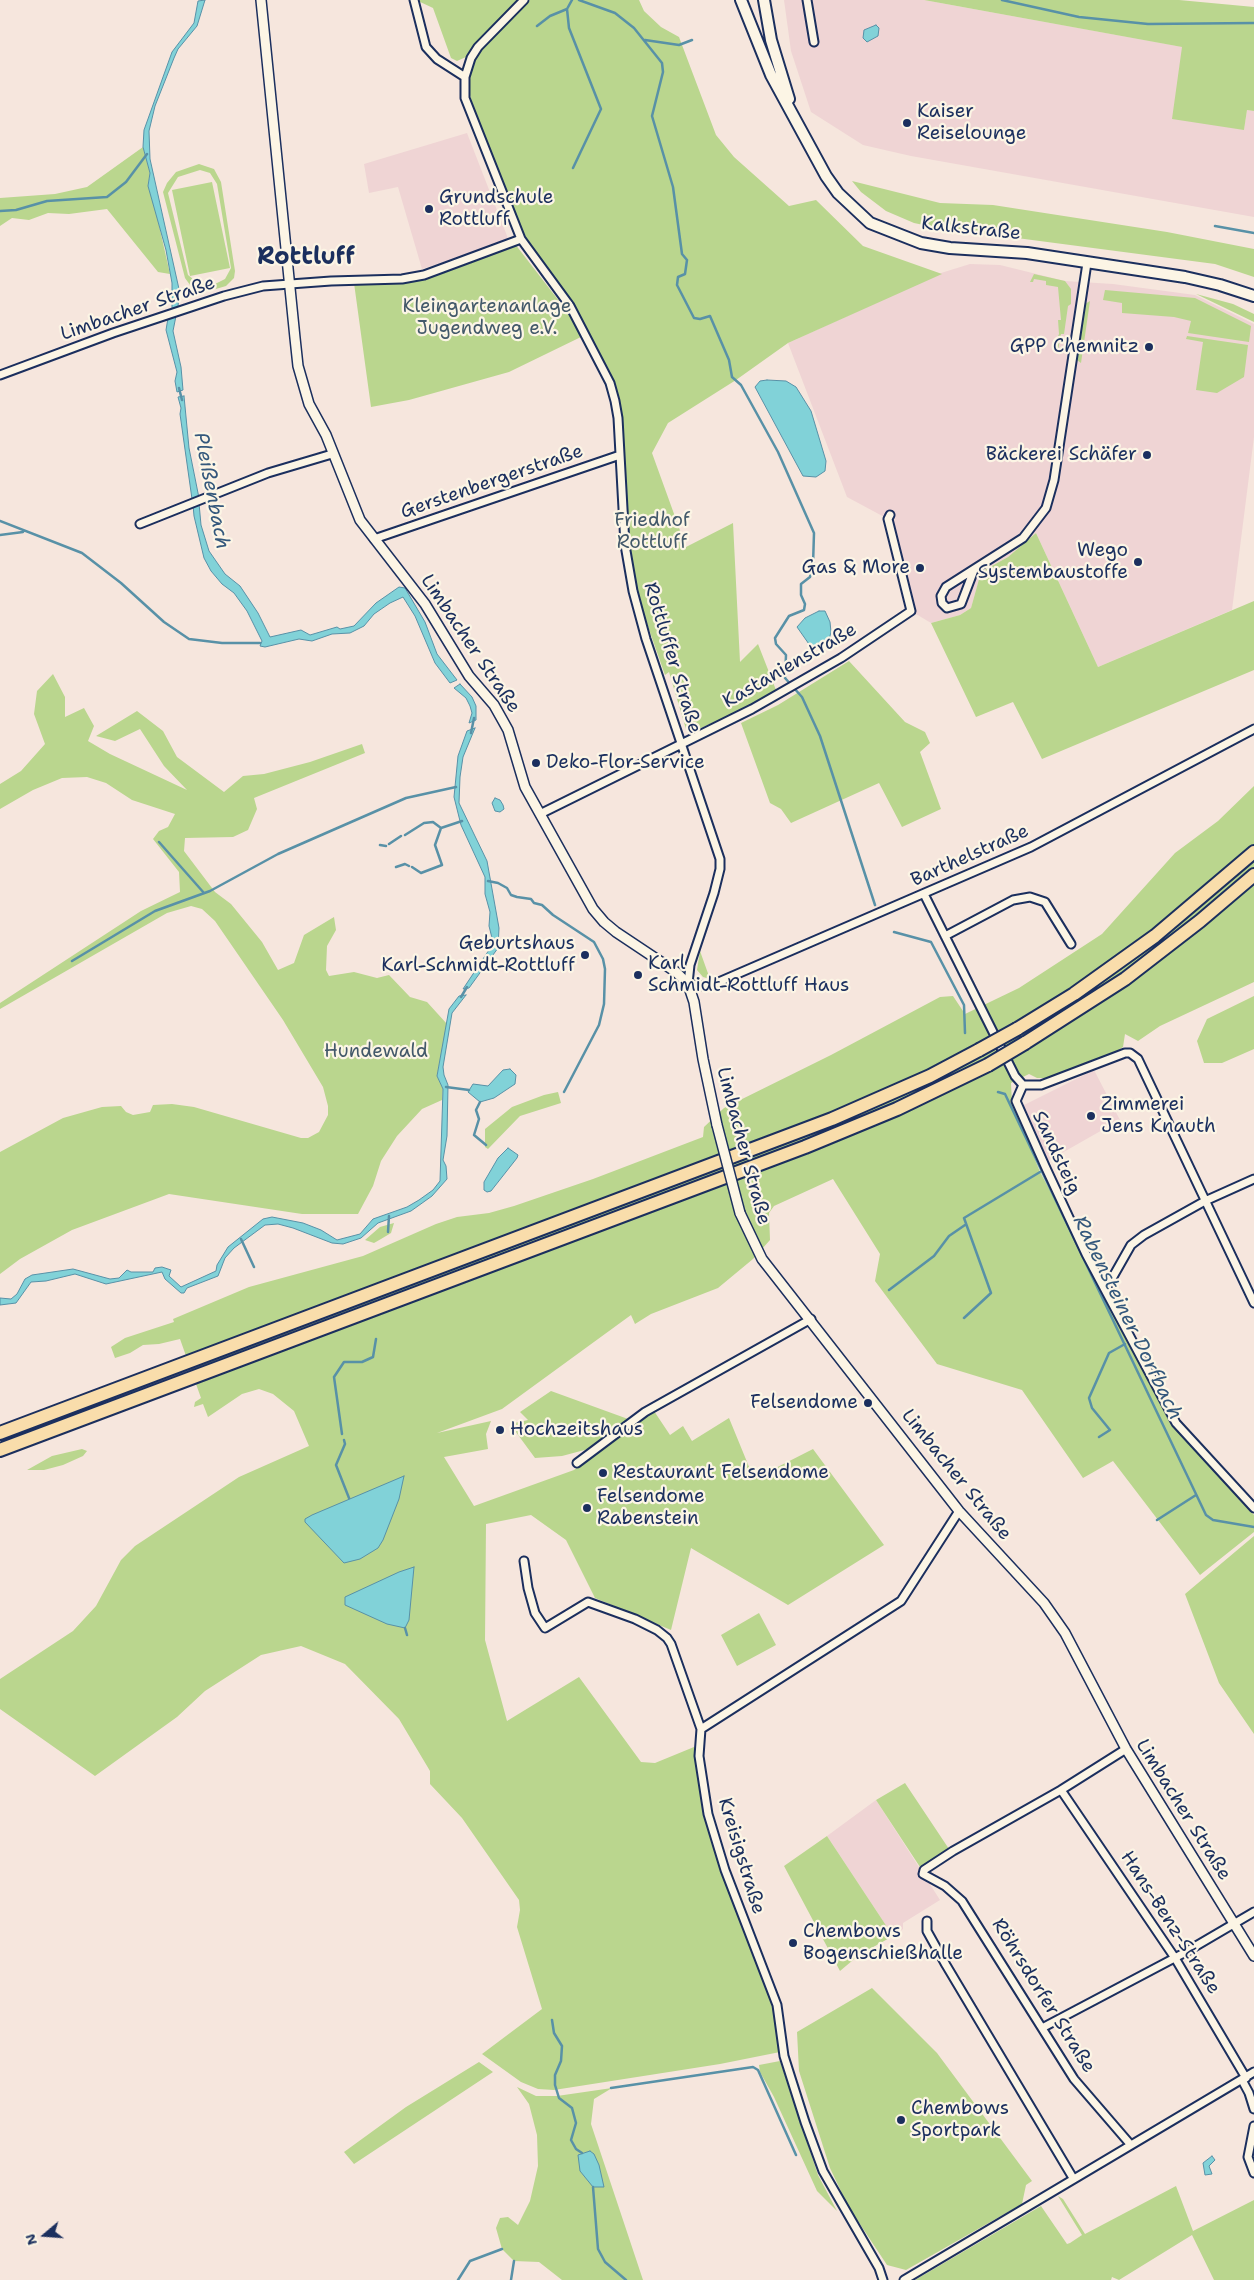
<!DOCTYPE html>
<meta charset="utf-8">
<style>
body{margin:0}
#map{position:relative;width:1254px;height:2280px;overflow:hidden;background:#f6e6dd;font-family:"Shantell Sans",sans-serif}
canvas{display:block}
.north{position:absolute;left:20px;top:2210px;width:50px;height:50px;-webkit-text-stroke:4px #fcf5e5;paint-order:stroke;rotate:252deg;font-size:14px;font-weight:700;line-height:20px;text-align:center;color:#1b2f5e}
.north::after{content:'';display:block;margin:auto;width:18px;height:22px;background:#1b2f5e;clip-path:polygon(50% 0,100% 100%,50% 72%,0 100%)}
</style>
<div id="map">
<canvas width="1254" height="2280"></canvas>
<div class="north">N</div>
</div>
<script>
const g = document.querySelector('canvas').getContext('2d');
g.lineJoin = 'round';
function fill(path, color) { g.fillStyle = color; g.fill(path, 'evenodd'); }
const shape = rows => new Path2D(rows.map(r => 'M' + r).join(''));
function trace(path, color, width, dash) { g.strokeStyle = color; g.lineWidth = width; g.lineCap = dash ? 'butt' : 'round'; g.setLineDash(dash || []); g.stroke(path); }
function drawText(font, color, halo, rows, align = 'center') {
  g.font = font + ' "Shantell Sans",sans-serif'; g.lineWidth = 4.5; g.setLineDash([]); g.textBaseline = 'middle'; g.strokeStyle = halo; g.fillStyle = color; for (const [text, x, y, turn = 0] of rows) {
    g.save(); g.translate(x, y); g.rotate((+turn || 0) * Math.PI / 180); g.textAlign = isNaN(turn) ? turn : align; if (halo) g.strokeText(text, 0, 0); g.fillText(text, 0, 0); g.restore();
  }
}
const built = shape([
 [784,0,924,0,1183,47,1244,130,1247,110,1254,111,1254,217,911,156,863,145,811,112,791,51],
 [467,133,509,241,422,269,398,187,369,193,364,164],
 [970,264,1000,265,1065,281,1113,284,1195,295,1254,324,1254,437,1232,610,1098,667,1036,533,1008,557,981,572,971,608,960,615,931,623,911,611,888,519,847,497,788,343,941,273],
 [1094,1070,1120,1120,1046,1162,1020,1107],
 [876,1800,940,1900,903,1923,903,1929,893,1936,827,1836]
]);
const green = shape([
 [416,0,518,0,482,37,466,57,457,61,451,58,433,8],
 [530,0,639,0,644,11,661,27,679,37,716,135,734,157,789,206,816,200,863,246,942,274,788,343,736,380,668,423,652,453,686,547,733,523,740,662,758,644,776,690,746,708,694,731,686,729,669,672,665,675,644,615,638,617,627,546,613,381,575,306,524,237,475,115,469,91,470,74,474,59,480,49],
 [924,0,1179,0,1254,7,1254,111,1247,110,1244,130,1172,119,1182,47],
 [143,147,150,173,148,186,154,203,170,274,158,272,107,209,69,214,48,213,29,220,12,218,0,226,0,198,55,194,87,187],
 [199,164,214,169,221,182,235,271,234,278,226,286,209,291,198,290,190,285,185,278,163,192,167,183,176,172],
 [200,170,210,173,217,184,231,268,225,279,213,285,198,283,188,275,168,193,178,177],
 [852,181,940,203,993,205,1167,232,1254,249,1254,277,1215,264,933,227,914,223,886,211,861,192],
 [212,182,230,268,190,276,172,190],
 [515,244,566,310,583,336,509,372,409,400,371,407,354,283,398,282,431,277],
 [1034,274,1065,281,1071,289,1071,304,1068,306,1064,334,1061,334,1058,350,1056,341,1059,334,1058,320,1061,320,1058,287,1046,285,1046,281,1034,279,1033,282,1030,282],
 [1105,290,1195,298,1251,326,1249,342,1188,333,1191,321,1174,317,1122,313,1122,303,1103,300],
 [1196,294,1233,304,1254,314,1254,322],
 [1090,301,1081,363,1077,360,1085,304],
 [1187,336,1248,345,1244,377,1217,393,1196,390,1203,342,1186,339],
 [1036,533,1098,667,1254,601,1254,670,1042,759,1013,702,976,717,931,623,960,615,971,608,981,572,1008,557],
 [849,661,905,722,925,732,930,743,920,752,941,809,902,827,879,783,791,823,781,809,770,803,741,723,778,705],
 [53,674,65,697,65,717,84,708,94,726,88,741,110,754,187,790,164,766,140,729,115,741,96,736,137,711,163,731,177,757,224,792,243,776,264,774,310,762,362,744,365,753,254,798,257,809,248,830,233,837,185,838,184,851,215,892,231,904,262,942,278,970,294,963,304,935,334,917,336,930,327,946,326,970,329,976,354,972,377,978,389,975,410,997,427,1002,447,1024,437,1076,443,1089,442,1100,422,1109,397,1136,381,1161,373,1186,358,1214,302,1214,169,1194,72,1230,20,1259,0,1274,0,1152,63,1118,102,1107,121,1106,126,1112,133,1115,150,1112,153,1105,172,1104,194,1107,301,1138,308,1138,319,1132,328,1115,328,1106,323,1087,283,1020,215,921,202,909,191,906,167,913,0,1009,0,1003,141,911,180,892,179,872,153,839,159,831,168,827,175,814,132,800,106,783,87,777,62,778,33,790,0,809,0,784,21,771,45,744,34,714,37,691],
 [1254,786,1254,982,1160,1026,1138,1041,1125,1034,1123,1047,1117,1051,1048,1078,1037,1078,1029,1074,1011,1083,1012,1103,1040,1172,1177,1427,1254,1515,1254,1532,1200,1575,1113,1461,1083,1478,1022,1390,937,1364,875,1281,880,1254,833,1179,774,1206,769,1213,770,1240,753,1259,718,1288,651,1314,635,1324,631,1315,502,1409,437,1433,491,1421,486,1434,488,1449,444,1457,474,1506,574,1470,654,1411,670,1435,683,1426,692,1441,729,1418,754,1479,813,1449,884,1545,788,1605,691,1548,671,1630,595,1598,566,1540,531,1515,486,1524,485,1640,507,1721,579,1677,641,1762,655,1763,694,1747,705,1814,775,2006,780,2052,720,2064,554,2090,538,2089,521,2082,482,2054,542,2009,517,1927,520,1910,519,1900,462,1818,430,1784,430,1771,399,1719,345,1664,301,1646,261,1655,205,1691,177,1717,95,1776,0,1709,0,1679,73,1631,96,1606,121,1560,135,1546,239,1477,309,1446,294,1411,273,1394,259,1389,242,1394,208,1417,203,1404,194,1407,195,1402,201,1398,180,1339,159,1344,143,1345,130,1353,115,1358,111,1347,125,1338,174,1322,173,1319,249,1287,363,1256,436,1224,457,1217,489,1213,514,1206,593,1179,703,1137,704,1127,724,1108,831,1055,940,997,953,996,965,1014,1019,988,1102,934,1175,853,1218,821],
 [700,951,710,979,703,977,697,970],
 [1254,996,1254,1049,1222,1063,1204,1063,1197,1041,1207,1019],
 [558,1092,561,1103,520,1116,488,1149,485,1147,485,1129,512,1107,544,1095],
 [394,1223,391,1233,381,1239,374,1243,365,1240,380,1227],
 [551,1391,628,1419,592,1448,562,1456,535,1458,510,1424,528,1420,520,1412],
 [82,1449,87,1451,83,1456,63,1465,44,1470,27,1470,52,1456],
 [1254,1536,1254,1734,1219,1683,1185,1594],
 [759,1613,776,1645,737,1666,721,1635],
 [905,1783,949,1849,920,1867,876,1800],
 [827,1836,893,1936,859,1955,840,1971,784,1866],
 [872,1988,937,2053,1032,2181,1026,2185,1022,2204,906,2270,887,2265,848,2206,830,2168,799,2071,797,2032],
 [780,2061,818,2175,837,2211,817,2191,774,2097,760,2072,759,2065],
 [479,2062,493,2072,354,2164,344,2152,406,2107],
 [517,2087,536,2096,557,2096,612,2088,594,2099,591,2124,643,2280,562,2280,539,2262,514,2261,502,2249,496,2228,500,2218,508,2217,518,2225,530,2201,538,2166,537,2135,529,2104],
 [1176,2186,1193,2231,1254,2200,1254,2280,1214,2280,1192,2235,1119,2280,1112,2277,1111,2280,915,2280,1041,2206,1067,2244,1070,2243,1082,2235,1058,2196,1063,2199,1085,2234]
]);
const water = shape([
 [205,0,197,26,178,49,174,58,155,106,149,131,150,159,179,289,178,308,172,309,172,283,166,250,148,186,150,173,143,147,144,130,172,52,194,23,198,1,205,0],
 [876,25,879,28,878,36,867,42,863,38,864,30,876,25],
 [176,316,173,331,181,367,183,390,177,392,175,381,177,372,166,330,168,318,176,316],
 [767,380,786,381,796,387,811,411,826,461,825,471,816,477,803,476,755,387,760,381,767,380],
 [184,396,189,448,199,498,192,499,180,414,181,408,178,397,184,396],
 [199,503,201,525,209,551,225,574,240,586,258,613,270,637,301,630,310,635,337,627,340,629,354,626,376,603,399,587,405,588,425,622,437,654,457,680,450,683,435,663,415,616,403,597,390,603,374,614,364,626,350,633,332,634,312,641,299,639,265,647,260,646,262,641,247,611,234,593,222,584,211,571,204,558,194,516,193,505,199,503],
 [819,611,825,611,830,622,831,632,829,640,819,647,811,647,797,627,805,618,819,611],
 [460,684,472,697,476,706,476,720,469,723,472,713,470,706,466,698,454,688,460,684],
 [475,728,463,757,460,777,459,803,487,861,499,928,498,948,469,988,463,989,491,947,492,938,489,926,490,912,485,894,485,877,461,825,454,797,458,756,467,731,475,728],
 [495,798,500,800,503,805,504,809,500,812,495,811,492,803,495,798],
 [466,995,452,1013,443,1067,444,1075,448,1085,447,1136,443,1160,446,1166,447,1179,432,1196,411,1211,378,1223,361,1238,343,1244,332,1243,293,1228,278,1224,265,1225,234,1248,225,1258,218,1276,187,1288,184,1293,181,1293,165,1279,162,1272,106,1284,75,1274,46,1281,31,1282,16,1303,0,1305,0,1298,11,1299,17,1294,25,1279,32,1275,73,1269,110,1279,119,1278,127,1270,131,1272,153,1272,155,1268,162,1267,171,1270,169,1276,181,1287,216,1271,217,1265,228,1247,263,1219,272,1217,303,1223,321,1230,337,1240,360,1234,373,1219,407,1207,419,1200,433,1190,440,1181,443,1089,437,1076,449,1009,459,996,466,995],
 [510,1069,516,1075,515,1084,494,1098,480,1102,468,1092,473,1084,488,1086,503,1070,510,1069],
 [508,1148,518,1155,517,1158,491,1191,487,1192,484,1190,484,1182,498,1158,508,1148],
 [404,1476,399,1499,383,1540,378,1548,360,1559,344,1563,305,1522,305,1519,312,1515,404,1476],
 [414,1567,409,1620,405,1628,387,1624,345,1605,345,1597,399,1572,414,1567],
 [590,2151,594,2154,599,2165,604,2187,593,2187,580,2171,578,2155,590,2151],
 [1212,2156,1215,2160,1209,2166,1212,2174,1205,2175,1203,2163,1212,2156]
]);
const stream = shape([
 [572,0,567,9,569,28,601,109,573,168],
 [579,0,615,13,634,28,662,63,663,72,652,116,673,187,682,254,687,260,685,274,678,277,677,285,694,318,700,319,710,316,729,360,732,377,741,385,778,452,814,533,813,565,810,577,801,584,801,595,805,604,804,610,789,616,775,638,776,644,786,655,785,678,802,697,820,736,875,905],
 [1002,0,1079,17,1148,24,1254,23],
 [537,26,550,16,567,9],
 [645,40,679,45,692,40],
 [0,211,16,210,47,201,107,197,126,182,147,154],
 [1215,226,1254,233],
 [179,388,182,400],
 [0,521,82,553,121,583,164,622,189,639,222,643,260,643],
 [0,535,23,532],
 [471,733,474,718],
 [405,835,424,823,433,822,441,828,462,821],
 [159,842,204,893],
 [389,844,401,836],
 [380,845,386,846],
 [396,867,405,864,409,866],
 [412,867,421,873,442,865,435,845,441,828],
 [488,881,498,883,507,888,511,895,517,897,531,899,534,903,542,905,553,915,594,942,603,959,605,969,604,1004,599,1025,564,1092],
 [894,932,931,942,964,1005,965,1033],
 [72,961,155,911,210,891,278,854,406,798,456,787],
 [461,997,467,987],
 [446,1087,469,1090],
 [998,1092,1005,1094,1206,1515,1213,1520,1254,1527],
 [480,1102,476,1110,479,1119,474,1135,486,1145],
 [388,1232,389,1216],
 [241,1239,254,1267],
 [889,1290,934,1256,949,1236,965,1225],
 [964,1318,991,1293,964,1218,1040,1172],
 [342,1434,334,1377,344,1362,362,1362,373,1357,376,1339],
 [1099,1437,1110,1430,1092,1408,1089,1398,1109,1353,1125,1344],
 [344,1440,345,1444,336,1465,349,1498],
 [1157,1520,1196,1495],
 [405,1628,407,1635],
 [552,2020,554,2033,562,2046,561,2061,555,2075,555,2085,559,2098,572,2108,576,2123,571,2140,576,2149,582,2153],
 [611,2088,753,2067,758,2070,796,2155],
 [593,2187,598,2249,605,2262,626,2280],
 [458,2280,470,2261,502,2249],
 [511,2280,514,2261]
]);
const minor = shape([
 [414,0,426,47,437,59,465,77],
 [524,0,478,47,471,58,465,77,465,98,521,239,570,306,610,383,615,401,618,418,625,545,633,591,646,639,720,859,720,869,714,893,690,965,688,984,698,986,714,984,1031,847,1254,729],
 [807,0,814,42],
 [0,375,113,333,224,296,263,286,331,281,402,279,424,275,521,239],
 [140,524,268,473,332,454],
 [374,539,620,455],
 [974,570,961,604,947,608,942,603,941,596,946,587,1023,538,1046,508,1054,480,1087,263],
 [540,814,752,709,841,658,911,611,888,519,890,515],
 [924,894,1015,1076,1023,1085,1041,1085,1125,1053,1130,1053,1138,1059,1254,1303],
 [945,936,1013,900,1030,897,1045,902,1071,944],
 [1023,1085,1016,1101,1045,1166,1086,1254,1176,1423,1254,1508],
 [1106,1289,1131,1245,1144,1235,1205,1201,1254,1179],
 [577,1463,645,1412,811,1319],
 [524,1561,528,1588,535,1613,545,1628,588,1602,635,1619,657,1630,667,1638,671,1644,701,1729,699,1756,708,1814,725,1870,777,2005,784,2056,805,2122,823,2171,879,2268,883,2280],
 [701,1729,901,1601,959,1511],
 [1126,1749,1061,1790,953,1851,924,1870,923,1874,945,1886,962,1901,1074,2079,1130,2144],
 [1061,1790,1175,1958,1246,2078],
 [927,1921,927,1931,946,1965,1073,2178],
 [1042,2028,1184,1953,1254,1912],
 [1242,2080,1249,2093,1254,2109],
 [1254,2126,1248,2157,1254,2173],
 [904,2280,1254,2072]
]);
const tertiary = shape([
 [261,0,295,338,298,366,309,404,326,435,360,520,425,604,469,676,494,705,503,721,508,730,525,787,593,909,604,922,616,932,676,972,688,984,694,1002,703,1059,717,1125],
 [740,1213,762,1259,959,1511,1044,1603,1065,1633,1126,1749,1254,1956]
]);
const secondary = shape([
 [741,0,771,75,826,176,838,193,870,223,921,243,950,248,1027,253,1185,277,1220,285,1254,296],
 [764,0,771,40,789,99]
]);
const motorway = shape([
 [1017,1029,1074,994,1155,936,1254,852],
 [1025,1043,1125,979,1200,921,1254,875],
 [0,1433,832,1119,930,1076,979,1050],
 [0,1450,805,1147,897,1109,988,1065]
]);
const tertiaryBridge = shape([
 [717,1125,740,1213]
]);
const motorwayBridge = shape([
 [979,1050,1017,1029],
 [988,1065,1025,1043]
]);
const markers = [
 [907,123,5,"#1b2f5e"],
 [429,209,5,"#1b2f5e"],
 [1149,347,5,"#1b2f5e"],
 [1147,455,5,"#1b2f5e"],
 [1138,562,5,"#1b2f5e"],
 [920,568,5,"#1b2f5e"],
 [536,763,5,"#1b2f5e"],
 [585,955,5,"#1b2f5e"],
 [638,975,5,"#1b2f5e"],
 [1091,1116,5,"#1b2f5e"],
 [868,1403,5,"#1b2f5e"],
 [500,1430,5,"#1b2f5e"],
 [603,1473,5,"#1b2f5e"],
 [587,1508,5,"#1b2f5e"],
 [793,1943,5,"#1b2f5e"],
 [901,2120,5,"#1b2f5e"]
];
const poiNames = [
 ["Kaiser",917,112],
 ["Reiselounge",917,134],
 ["Grundschule",439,198],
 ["Rottluff",439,220],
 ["GPP Chemnitz",1139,347,"right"],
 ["Bäckerei Schäfer",1137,455,"right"],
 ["Wego",1128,551,"right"],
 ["Systembaustoffe",1128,573,"right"],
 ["Gas & More",910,568,"right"],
 ["Deko-Flor-Service",546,763],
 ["Geburtshaus",575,944,"right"],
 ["Karl-Schmidt-Rottluff",575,966,"right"],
 ["Karl",648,964],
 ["Schmidt-Rottluff Haus",648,986],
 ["Zimmerei",1101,1105],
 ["Jens Knauth",1101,1127],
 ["Felsendome",858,1403,"right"],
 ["Hochzeitshaus",510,1430],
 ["Restaurant Felsendome",613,1473],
 ["Felsendome",597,1497],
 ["Rabenstein",597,1519],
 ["Chembows",803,1932],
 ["Bogenschießhalle",803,1954],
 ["Chembows",911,2109],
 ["Sportpark",911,2131]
];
const streetNames = [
 ["Kalkstraße",971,229,6],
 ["Limbacher Straße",138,309,-19],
 ["Gerstenbergerstraße",492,482,-19],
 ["Limbacher Straße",470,644,56],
 ["Rottluffer Straße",672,658,73],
 ["Kastanienstraße",790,666,-30],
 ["Barthelstraße",970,856,-24],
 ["Limbacher Straße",743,1146,75],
 ["Sandsteig",1056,1153,65],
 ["Limbacher Straße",956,1475,51],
 ["Limbacher Straße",1183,1810,58],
 ["Kreisigstraße",741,1856,73],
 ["Hans-Benz-Straße",1170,1923,57],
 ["Röhrsdorfer Straße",1043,1996,58]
];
const parkNames = [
 ["Kleingartenanlage",487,307],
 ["Jugendweg e.V.",487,329],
 ["Friedhof",652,521],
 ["Rottluff",652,543],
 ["Hundewald",376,1052]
];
const waterNames = [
 ["Pleißenbach",211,491,79],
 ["Rabensteiner Dorfbach",1127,1318,64]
];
const districtNames = [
 ["Rottluff",306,258]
];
fill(built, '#efd4d4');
fill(green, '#bad68e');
fill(water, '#81d2d8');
trace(water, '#5891a7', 1);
trace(stream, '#5891a7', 2.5);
trace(minor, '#1b2f5e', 11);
trace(tertiary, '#1b2f5e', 12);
trace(secondary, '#1b2f5e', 14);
trace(motorway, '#1b2f5e', 16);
trace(minor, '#fcf5e5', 7);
trace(tertiary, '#fcf5e5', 9);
trace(secondary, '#fcf5e5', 10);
trace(motorway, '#f9ddab', 12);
trace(tertiaryBridge, '#1b2f5e', 12, []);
trace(motorwayBridge, '#1b2f5e', 16, []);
trace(tertiaryBridge, '#fcf5e5', 9);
trace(motorwayBridge, '#f9ddab', 12);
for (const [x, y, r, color] of markers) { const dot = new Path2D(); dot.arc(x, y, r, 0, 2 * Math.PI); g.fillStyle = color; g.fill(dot); trace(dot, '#fcf5e5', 2); }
drawText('19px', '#1b2f5e', '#fcf5e5', poiNames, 'left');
drawText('19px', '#1b2f5e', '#fcf5e5', streetNames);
drawText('19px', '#43596a', '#fcf5e5', parkNames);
drawText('italic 20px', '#34587c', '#fcf5e5', waterNames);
drawText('bold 24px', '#1b2f5e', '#fcf5e5', districtNames);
</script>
